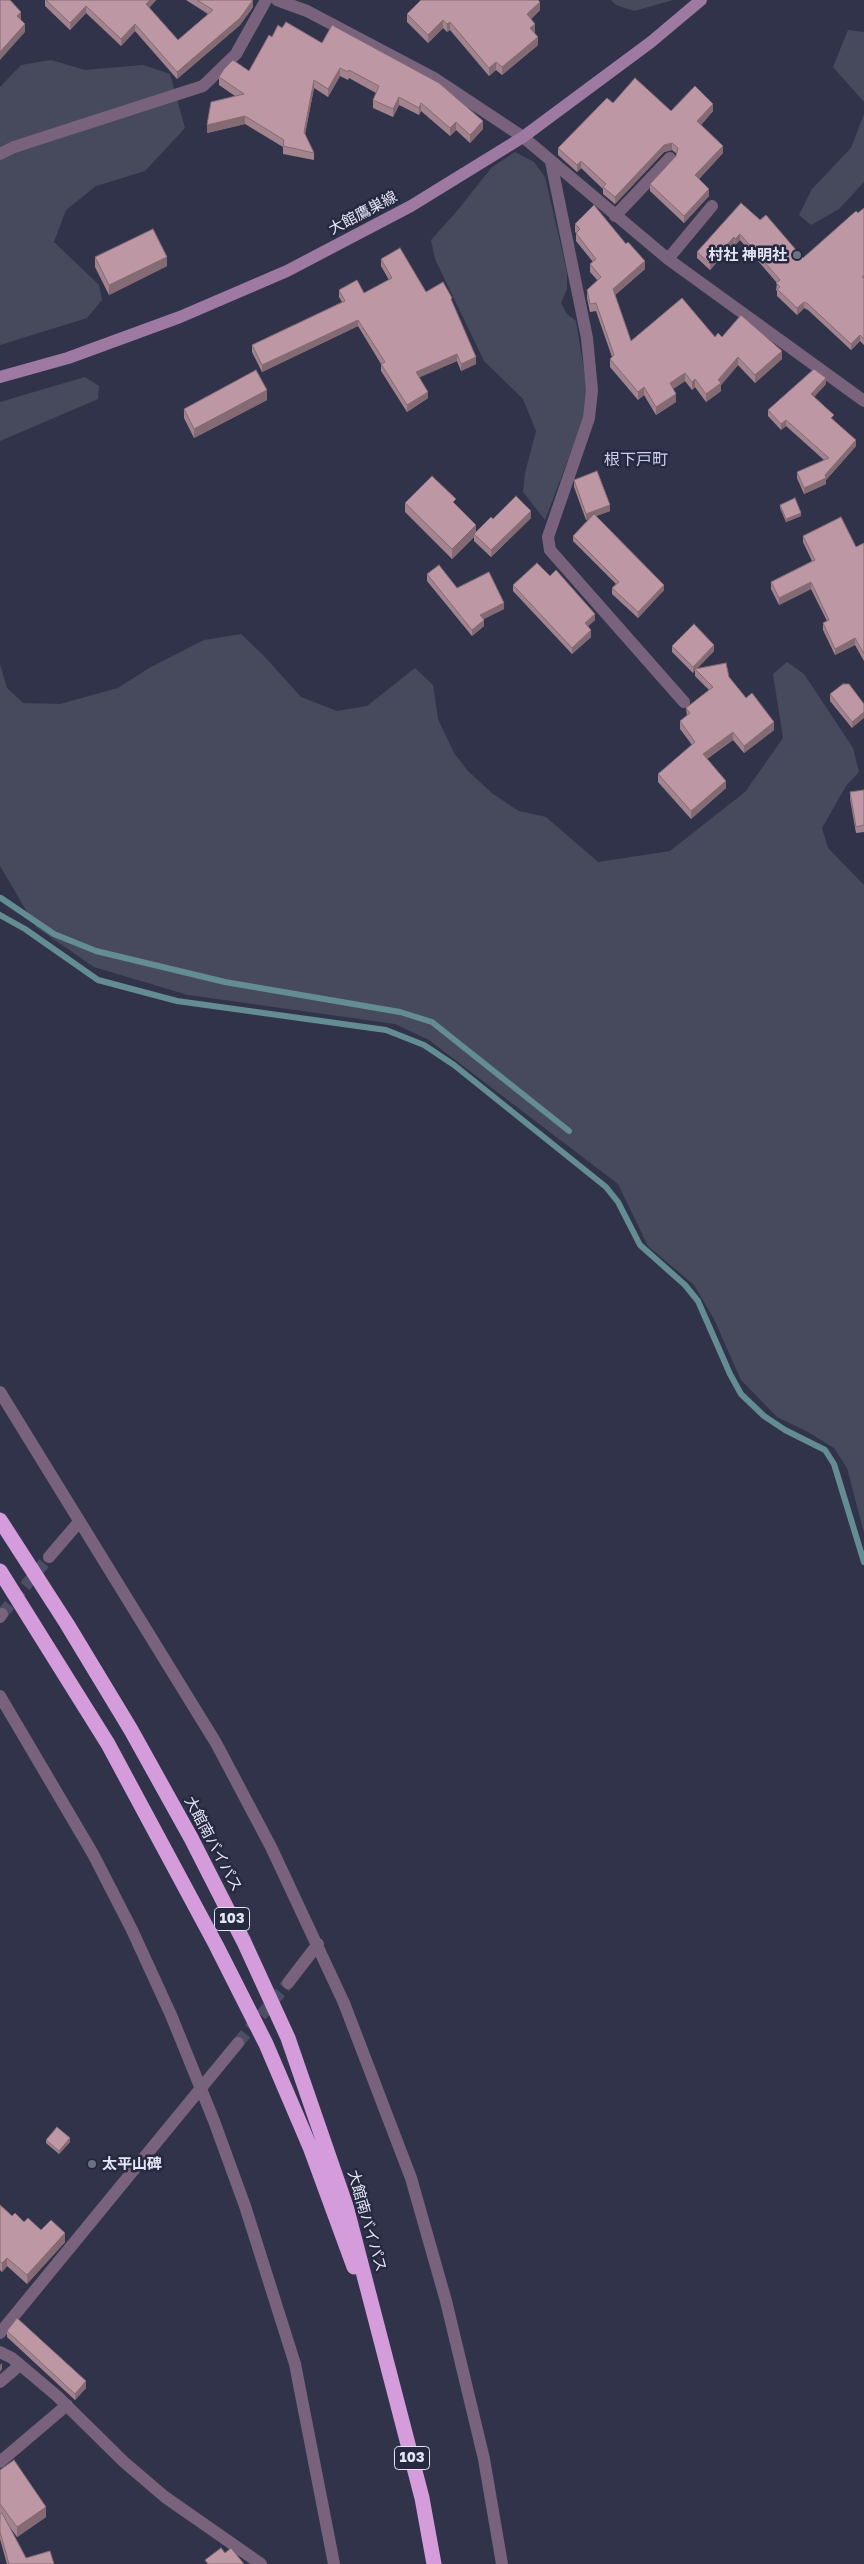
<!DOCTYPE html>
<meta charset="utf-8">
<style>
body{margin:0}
canvas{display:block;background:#31334b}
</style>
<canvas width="864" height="2564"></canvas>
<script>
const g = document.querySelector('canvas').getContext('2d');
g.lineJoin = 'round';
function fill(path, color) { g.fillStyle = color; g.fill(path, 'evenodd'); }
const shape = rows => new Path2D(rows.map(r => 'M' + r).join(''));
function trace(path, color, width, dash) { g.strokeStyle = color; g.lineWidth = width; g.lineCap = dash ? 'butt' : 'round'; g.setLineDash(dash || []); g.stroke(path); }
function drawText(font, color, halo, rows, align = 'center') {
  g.font = font + ' "Golos Text","Noto Sans JP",sans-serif'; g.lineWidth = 5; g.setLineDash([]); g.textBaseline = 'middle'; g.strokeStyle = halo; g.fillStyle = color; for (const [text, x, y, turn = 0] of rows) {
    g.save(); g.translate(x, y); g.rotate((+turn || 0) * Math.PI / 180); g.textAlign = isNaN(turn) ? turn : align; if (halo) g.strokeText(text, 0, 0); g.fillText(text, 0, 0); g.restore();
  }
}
const green = shape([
 [611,0,673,0,634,11,616,5],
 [848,30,864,32,864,102,833,67],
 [51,60,85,70,143,65,170,74,185,128,145,171,96,186,66,210,54,242,99,285,102,300,87,318,0,345,0,87,21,65],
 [864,114,864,182,839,209,811,225,799,215,812,189,851,148],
 [515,152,534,162,545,177,567,272,567,289,561,303,567,314,576,321,587,389,583,420,545,520,523,492,525,473,536,431,523,399,484,361,435,259,431,240,457,211,492,167],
 [85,377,99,386,98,399,0,441,0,402],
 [241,634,265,657,301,697,337,711,367,706,415,668,433,685,438,719,454,753,468,771,493,794,519,811,546,817,598,862,670,851,745,792,783,738,773,674,787,662,804,674,853,748,859,772,846,786,822,828,828,848,864,885,864,1533,847,1468,834,1448,808,1432,777,1417,741,1380,714,1319,694,1285,648,1246,618,1184,429,1040,395,1024,188,995,94,967,36,927,0,866,0,664,7,688,23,703,60,704,118,688,149,668,204,640]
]);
const stream = shape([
 [1,898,54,934,96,951,225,982,400,1012,432,1022,569,1131],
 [0,915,25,929,98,980,177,1001,386,1030,424,1045,454,1065,606,1187,618,1202,640,1245,685,1285,698,1301,730,1374,741,1394,764,1416,785,1430,825,1450,834,1464,864,1562]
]);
const streetTunnel = shape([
 [2,1614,49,1557],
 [238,2043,288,1983]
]);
const street = shape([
 [277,0,307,11,434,78,523,137,668,259,864,401],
 [0,154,14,147,203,86,236,54,266,0],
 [551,162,587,338,592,390,589,418,548,537,550,550,684,702],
 [615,216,670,158],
 [668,259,712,206],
 [0,1392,216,1743,271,1847,344,2003,411,2178,446,2301,484,2459,502,2564],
 [49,1557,79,1522],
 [0,1617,2,1614],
 [0,1696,93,1854,132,1930,171,2015,214,2121,245,2206,295,2364,334,2564],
 [288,1983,318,1944],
 [0,2333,238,2043],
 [0,2352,12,2358,57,2396,124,2462,165,2497,261,2564],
 [0,2382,20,2365],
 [0,2462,67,2405]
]);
const secondary = shape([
 [0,377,68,358,180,317,287,271,411,206,523,137,651,42,701,0]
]);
const highway = shape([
 [0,1520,67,1624,131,1730,191,1838,244,1942,288,2038,346,2206,422,2498,434,2564],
 [0,1571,108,1744,216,1945,266,2044,310,2147,354,2267]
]);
const wall = shape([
 [45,0,156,0,149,8,178,40,208,14,186,0,252,0,253,7,240,25,177,79,135,31,121,46,86,13,70,30,45,6],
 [540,10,531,19,538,45,502,75,496,70,489,76,450,30,447,32,443,28,428,43,407,22,407,14],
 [282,28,322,43,483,129,470,143,456,130,450,136,421,111,419,115,399,105,393,117,373,108,373,100,376,93,349,78,348,80,340,76,328,97,314,88,305,134,314,153,314,160,283,154,283,147,245,124,207,133,235,96,219,85,219,77,249,71,272,37],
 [613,103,671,111,713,111,701,125,723,153,699,179,709,196,684,223,650,191,650,184,676,156,677,154,672,150,664,152,615,204,603,194,603,189,581,168,577,172,558,155,558,148],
 [741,203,803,258,864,208,864,345,860,341,851,350,808,310,804,308,797,315,777,296,777,291,776,290,777,283,740,240,735,245,734,243,710,270,697,258,697,252],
 [575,224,645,269,615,295,631,341,722,337,782,359,755,383,738,365,721,385,721,391,706,402,695,387,692,390,685,381,673,389,676,402,656,415,644,395,638,400,610,367,610,359,612,357,596,311,590,312,587,298,587,290,598,281,590,272,590,264,593,262,576,241,576,233,575,232],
 [95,257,167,266,109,295,95,267],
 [381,259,426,292,452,303,476,364,461,371,457,361,419,377,428,398,407,412,381,371,381,364,358,326,262,372,252,352,252,345,342,302,339,297,339,290,364,293,389,280,381,266],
 [826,384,814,397,856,446,826,480,826,484,804,494,797,478,797,472,824,460,786,426,781,430,768,416,768,410],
 [267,400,194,438,184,418,184,409],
 [574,480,610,511,596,516,664,590,638,618,612,594,612,588,616,584,573,541,573,536,589,519,586,520,574,487],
 [405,503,456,505,476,532,493,519,531,518,491,557,474,541,474,537,452,559,405,512],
 [780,505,801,516,786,522,780,508],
 [803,536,856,547,864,543,864,661,855,645,835,655,823,630,823,623,827,621,811,589,779,605,771,589,771,582,812,561,803,542],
 [427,574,457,588,504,609,483,619,484,626,472,636,427,581],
 [550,576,595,620,588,626,591,637,572,654,513,591,513,585],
 [672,646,714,651,697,668,729,677,746,698,774,730,744,753,733,740,707,759,726,788,691,819,658,782,658,774,692,745,680,729,680,721,687,716,686,708,709,690,695,676,695,670,693,673,672,652],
 [830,694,864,704,852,728,830,701],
 [864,790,864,832,856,833,850,799,850,792],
 [46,2140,70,2142,59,2154,46,2143],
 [0,2205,12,2216,65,2242,27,2284,7,2266,2,2272,0,2270],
 [7,2331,86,2388,75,2400,7,2337],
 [0,2470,46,2517,17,2537,9,2526,26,2558,54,2564,7,2564,0,2539]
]);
const shadedWall = shape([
 [150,0,156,0,146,11,146,4],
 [253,0,253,7,240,25,177,79,177,72],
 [540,2,540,10,527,22,527,14],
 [86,6,86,13,70,30,70,23],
 [21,12,21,20,17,16],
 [443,20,443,28,428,43,428,35],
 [450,22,450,30,447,32,447,24],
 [25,24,25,32,0,60,0,52],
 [135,24,135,31,121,46,121,39],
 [535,24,535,32,530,36,530,28],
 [538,37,538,45,502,75,502,67],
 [496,62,496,70,489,76,489,68],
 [340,68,340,76,328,97,328,89],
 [314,80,314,88,304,140,304,132],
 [399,97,399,105,393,117,393,109],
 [421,103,421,111,419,115,419,108],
 [713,104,713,111,697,129,697,121],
 [245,116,245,124,207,133,207,125],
 [483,121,483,129,470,143,470,135],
 [456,122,456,130,450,136,450,128],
 [672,143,672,150,664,152,615,204,615,197,664,145],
 [723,146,723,153,695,183,695,175],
 [581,161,581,168,577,172,577,165],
 [709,189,709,196,684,223,684,216],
 [740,234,740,240,735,245,735,239],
 [734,237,734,243,710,270,710,264],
 [167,257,167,266,109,295,109,285],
 [645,261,645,269,613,297,613,289],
 [804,302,804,308,797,315,797,308],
 [358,320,358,326,262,372,262,365],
 [860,335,860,341,851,350,851,344],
 [782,351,782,359,755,383,755,375],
 [457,354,457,361,416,379,416,372],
 [476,357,476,364,461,371,461,364],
 [738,357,738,365,721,385,721,391,706,402,706,394],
 [685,373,685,381,670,391,670,383],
 [826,378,826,384,811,400,811,394],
 [695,379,695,387,692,390,692,382],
 [644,387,644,395,638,400,638,392],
 [267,390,267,400,194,438,194,429],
 [428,392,428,398,407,412,407,405],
 [676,394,676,402,656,415,656,407],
 [786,420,786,426,781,430,781,424],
 [856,440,856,446,826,480,826,484,804,494,804,488,825,475],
 [610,505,610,511,586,520,586,514],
 [531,511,531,518,491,557,491,550],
 [801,513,801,516,786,522,786,519],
 [476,525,476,535,474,534,474,537,452,559,452,549],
 [811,582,811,589,779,605,779,598],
 [664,585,664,590,638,618,638,612],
 [504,603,504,609,480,621,480,615],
 [595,614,595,620,585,629,585,623],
 [484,620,484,626,472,636,472,630],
 [591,630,591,637,572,654,572,648],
 [855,638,855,645,835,655,835,649],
 [714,645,714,651,696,670,695,669,695,670,693,673,693,667],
 [864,712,864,718,852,728,852,722],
 [774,722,774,730,744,753,744,746],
 [733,732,733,740,703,761,703,754],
 [726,781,726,788,691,819,691,811],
 [70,2138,70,2142,59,2154,59,2151],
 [65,2233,65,2242,27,2284,27,2275],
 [7,2258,7,2266,2,2272,2,2263],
 [2,2363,2,2369,0,2372,0,2365],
 [86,2381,86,2388,75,2400,75,2394],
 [46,2507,46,2517,17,2537,17,2527]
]);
const building = shape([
 [0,0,10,0,21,12,17,16,25,24,0,52,0,0],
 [46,0,150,0,146,4,178,40,213,10,197,0,253,0,240,18,177,72,135,24,121,39,86,6,70,23,46,0],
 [421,0,538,0,540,2,527,14,535,24,530,28,538,37,502,67,496,62,489,68,450,22,447,24,443,20,428,35,407,14,421,0],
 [286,22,322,43,332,25,439,83,483,121,470,135,456,122,450,128,421,103,419,108,399,97,393,109,373,100,379,86,349,70,348,72,340,68,328,89,314,80,304,132,314,153,283,146,284,140,245,116,207,125,211,102,244,94,219,77,224,69,233,60,249,71,269,35,272,37,278,25,282,28,286,22],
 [635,78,671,111,695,86,713,104,697,121,723,146,695,175,709,189,684,216,650,184,676,156,678,148,672,143,664,145,615,197,603,187,606,184,581,161,577,165,558,148,607,98,613,103,635,78],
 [741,203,760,220,766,215,803,258,856,211,858,213,864,208,864,275,862,277,864,278,864,339,860,335,851,344,808,304,804,302,797,308,777,289,780,287,776,283,780,280,740,234,735,239,734,237,710,264,697,252,741,203],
 [594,205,626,244,628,242,645,261,613,289,631,341,682,298,715,337,718,333,722,337,741,315,782,351,755,375,738,357,718,380,721,383,706,394,695,379,692,382,685,373,670,383,676,394,656,407,644,387,638,392,610,359,614,355,596,303,590,304,587,290,601,277,590,264,596,259,576,233,580,229,575,224,594,205],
 [153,229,167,257,109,285,95,257,153,229],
 [400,248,426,292,443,282,452,298,451,299,476,357,461,364,457,354,416,372,428,392,407,405,381,364,385,362,358,320,262,365,252,345,345,301,339,290,357,280,364,293,392,278,381,259,400,248],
 [814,369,826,378,811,394,834,415,831,418,856,440,825,475,826,478,804,488,797,472,829,458,786,420,781,424,768,410,814,369],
 [256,370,267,390,194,429,184,409,256,370],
 [597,471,610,505,586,514,574,480,597,471],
 [432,476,456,499,453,502,476,525,452,549,405,503,432,476],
 [516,496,531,511,491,550,474,534,491,517,493,519,516,496],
 [795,498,801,513,786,519,780,505,795,498],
 [594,514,664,585,638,612,612,588,619,582,573,536,594,514],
 [841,517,856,547,864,543,864,654,855,638,835,649,823,623,829,620,811,582,779,598,771,582,815,560,803,536,841,517],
 [537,563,550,576,556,570,595,614,585,623,591,630,572,648,513,585,537,563],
 [439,565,457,588,489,572,504,603,480,615,484,620,472,630,427,574,439,565],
 [694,624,714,645,693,667,672,646,694,624],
 [726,663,729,677,746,698,752,693,774,722,744,746,733,732,703,754,726,781,691,811,658,774,695,742,680,721,690,713,686,708,713,687,695,669,726,663],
 [843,684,849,684,864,704,864,712,852,722,830,694,843,684],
 [864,790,864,825,856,827,850,792,864,790],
 [57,2127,70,2138,59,2151,46,2140,57,2127],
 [0,2205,12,2216,15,2213,24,2222,28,2218,41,2230,51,2220,65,2233,27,2275,7,2258,2,2263,0,2262,0,2205],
 [17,2318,86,2381,75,2394,7,2331,17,2318],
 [14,2460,46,2507,17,2527,0,2504,0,2470,14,2460],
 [2,2513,26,2558,50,2551,54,2564,9,2564,0,2532,0,2514,2,2513],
 [221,2548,225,2553,231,2548,244,2564,208,2564,205,2560,221,2548]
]);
const markers = [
 [797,255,5,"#6b7280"],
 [92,2164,5,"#6b7280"]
];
const shields = [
 [232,1919,35],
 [412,2458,35]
];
const shieldNames = [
 ["103",232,1919],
 ["103",412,2458]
];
const streetNames = [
 ["大館鷹巣線",363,213,-28],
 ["大館南バイパス",213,1844,62],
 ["大館南バイパス",367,2221,74]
];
const poiNames = [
 ["村社 神明社",787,255],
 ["太平山碑",102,2164,"left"]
];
const neighbourhoodNames = [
 ["根下戸町",636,460]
];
fill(green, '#47495d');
trace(stream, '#638c93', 6);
trace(streetTunnel, '#4c4e65', 12, [12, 6]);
trace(street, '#79627b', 12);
trace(secondary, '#9e7aa2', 12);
trace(highway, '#d59cdb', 15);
fill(wall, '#a3838d');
fill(shadedWall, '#846a73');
fill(building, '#bd98a4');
trace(building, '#846a73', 1);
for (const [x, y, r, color] of markers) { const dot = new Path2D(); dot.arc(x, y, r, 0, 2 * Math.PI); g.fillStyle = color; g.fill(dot); trace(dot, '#272941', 2); }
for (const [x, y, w] of shields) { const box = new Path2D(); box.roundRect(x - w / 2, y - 11.5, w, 23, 4); g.fillStyle = '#272941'; g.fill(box); trace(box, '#e4e6f6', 1); }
drawText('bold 14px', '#e4e6f6', null, shieldNames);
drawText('15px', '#e4e6f6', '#272941', streetNames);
drawText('bold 15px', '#e4e6f6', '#272941', poiNames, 'right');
drawText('16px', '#ccd0ef', '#272941', neighbourhoodNames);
</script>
